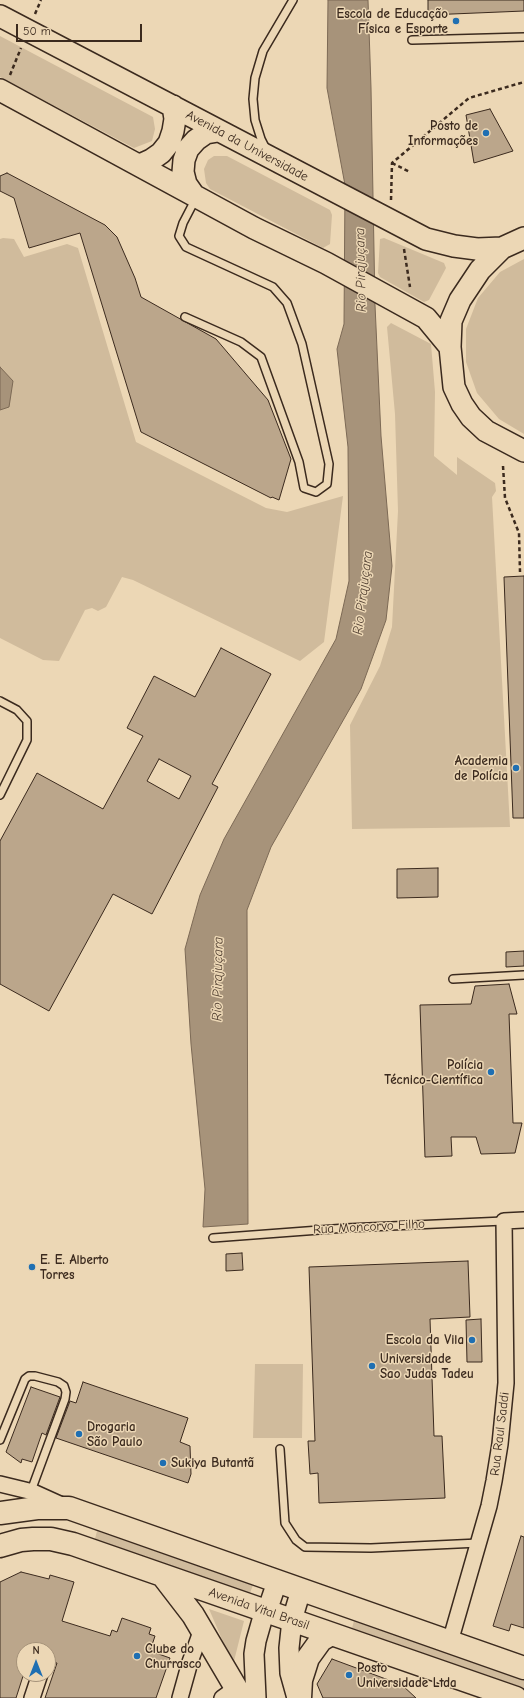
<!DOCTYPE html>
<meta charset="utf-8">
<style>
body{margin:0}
#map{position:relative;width:524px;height:1698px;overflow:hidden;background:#ecd7b5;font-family:"Comic Neue",sans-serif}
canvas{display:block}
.north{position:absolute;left:16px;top:1642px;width:40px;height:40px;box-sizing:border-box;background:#ecd7b5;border:1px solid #a59279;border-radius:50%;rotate:0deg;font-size:11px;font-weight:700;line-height:16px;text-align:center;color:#3b2a1e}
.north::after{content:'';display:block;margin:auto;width:14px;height:18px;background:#1f6fb2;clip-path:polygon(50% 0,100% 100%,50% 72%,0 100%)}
.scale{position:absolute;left:16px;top:24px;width:126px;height:18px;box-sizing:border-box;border:2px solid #3b2a1e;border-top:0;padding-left:5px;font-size:12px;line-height:14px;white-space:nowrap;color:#3b2a1e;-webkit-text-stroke:3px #ecd7b5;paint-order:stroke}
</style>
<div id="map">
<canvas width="524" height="1698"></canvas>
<div class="north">N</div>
<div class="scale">50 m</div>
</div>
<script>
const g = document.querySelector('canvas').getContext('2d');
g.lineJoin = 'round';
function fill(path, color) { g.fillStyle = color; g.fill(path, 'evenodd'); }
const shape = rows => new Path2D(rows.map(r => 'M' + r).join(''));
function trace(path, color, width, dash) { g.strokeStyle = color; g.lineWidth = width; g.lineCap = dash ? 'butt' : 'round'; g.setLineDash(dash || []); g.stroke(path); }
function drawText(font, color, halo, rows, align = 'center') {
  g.font = font + ' "Comic Neue",sans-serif'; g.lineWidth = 3; g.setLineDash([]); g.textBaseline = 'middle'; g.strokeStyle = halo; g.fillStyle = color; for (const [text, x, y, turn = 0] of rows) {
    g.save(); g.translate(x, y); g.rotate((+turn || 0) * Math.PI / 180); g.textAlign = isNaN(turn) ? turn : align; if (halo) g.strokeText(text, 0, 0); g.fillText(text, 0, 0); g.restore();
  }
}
const green = shape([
 [0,36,153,117,155,129,152,141,134,148,0,77],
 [214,156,227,156,330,210,332,215,330,244,323,248,210,189,206,183,204,169,208,160],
 [3,238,14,239,24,257,67,244,78,248,136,442,266,508,287,512,343,496,324,642,300,661,133,580,122,577,106,607,98,611,92,608,85,610,59,661,43,660,0,638,0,239],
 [384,238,444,263,446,268,429,300,424,302,380,277,378,273,380,239],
 [524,259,524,434,499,419,477,393,466,362,466,329,478,298,500,272],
 [391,323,431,344,435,392,434,456,457,475,457,457,495,483,496,491,492,497,510,827,352,829,350,725,380,666,392,627,398,511,395,414,387,327],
 [255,1364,303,1364,302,1438,253,1438],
 [97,1531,253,1585,250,1593,95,1539],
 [209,1609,244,1621,233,1665],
 [354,1621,524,1680,524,1688,352,1628]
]);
const water = shape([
 [328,0,368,0,371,88,375,305,381,436,392,566,386,620,361,689,271,847,247,910,248,1224,203,1227,205,1189,191,1044,185,949,200,895,224,839,336,639,349,581,348,447,337,349,344,324,345,185,327,88,328,0],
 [0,367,13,381,9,407,0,410,0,367]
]);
const building = shape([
 [428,0,524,0,524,11,428,15,428,0],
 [490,109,513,151,474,163,466,115,490,109],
 [7,173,105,225,117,237,135,278,141,297,216,339,268,400,291,459,279,500,272,497,271,498,141,432,80,233,29,248,14,198,0,191,0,176,7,173],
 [524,576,524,818,513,818,504,577,524,576],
 [221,648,271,674,212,784,218,787,152,914,113,894,49,1011,0,984,0,841,37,773,103,809,143,736,127,728,154,676,195,697,221,648],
 [159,759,191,776,179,799,147,781,159,759],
 [438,868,438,897,397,898,397,869,438,868],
 [524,951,524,966,506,967,506,952,524,951],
 [509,984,517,1014,509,1014,513,1123,522,1123,515,1153,481,1154,476,1137,451,1137,452,1156,425,1157,420,1005,471,1004,475,986,509,984],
 [242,1253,243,1270,226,1271,226,1254,242,1253],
 [468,1261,470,1317,430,1319,434,1436,442,1436,445,1498,319,1503,318,1473,310,1474,308,1441,315,1441,309,1267,468,1261],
 [481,1319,482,1362,467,1362,466,1320,481,1319],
 [83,1382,188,1418,180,1442,190,1446,191,1474,188,1483,56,1438,70,1401,76,1403,83,1382],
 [31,1387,60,1397,46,1435,42,1433,32,1462,22,1459,21,1463,6,1452,31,1387],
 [521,1536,524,1537,524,1628,511,1624,509,1631,493,1626,521,1536],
 [21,1572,49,1579,50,1575,74,1582,62,1621,110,1636,112,1630,117,1632,122,1618,151,1628,149,1634,155,1636,150,1651,170,1658,156,1698,45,1698,57,1663,48,1662,48,1650,24,1650,24,1673,16,1698,0,1698,0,1582,21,1572],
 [332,1659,402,1685,416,1698,323,1698,317,1684,332,1659]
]);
const path = shape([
 [35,14,41,0],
 [10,75,21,48],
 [392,163,410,172],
 [391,200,392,163,469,98,524,82],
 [404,249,410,287],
 [503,466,505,498,519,533,520,572]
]);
const service = shape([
 [412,40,524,37],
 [266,149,261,139,255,120,253,99,255,78,263,51,293,0],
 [185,317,241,342,261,357,299,462,304,488,316,492,327,484,329,464,302,344,287,303,273,287,186,247,179,236,183,223,196,198],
 [0,701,17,710,27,721,27,740,0,795],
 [453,979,524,975],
 [213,1238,346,1228,504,1221],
 [0,1440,25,1379,29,1376,35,1376,58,1382,64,1386,66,1392,65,1399,31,1491],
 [280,1449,285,1523,296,1540,305,1547,371,1548,479,1543]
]);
const minor = shape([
 [0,1484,33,1492,64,1506],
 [450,1642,489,1506,494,1481,500,1444,506,1383,504,1221,524,1220],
 [32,1698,40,1674],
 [180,1698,190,1662,202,1629],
 [222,1698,236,1688]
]);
const tertiary = shape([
 [256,1698,254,1654,256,1641,262,1620,267,1611,277,1582],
 [297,1698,290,1673,289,1648,292,1620,301,1590]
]);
const secondary = shape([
 [0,16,426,239,454,246,477,249,502,248],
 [0,90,254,228,326,263,426,318,450,347],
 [140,165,151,160,161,153,169,143,173,131,175,119,173,106],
 [193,194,186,184,183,172,184,160,188,149,196,140,206,133,218,131],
 [524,238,502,248,480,270,460,300,451,321,450,347,454,387,462,404,471,417,486,431,524,451]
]);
const primary = shape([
 [0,1513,37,1508,69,1508,524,1668],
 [0,1546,21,1540,33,1539,51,1539,73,1544,516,1698],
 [163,1576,193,1615,242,1698],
 [300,1698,301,1680,308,1658,321,1640,331,1634]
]);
const markers = [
 [456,21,4,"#1f6fb2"],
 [486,133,4,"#1f6fb2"],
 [516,768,4,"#1f6fb2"],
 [491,1072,4,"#1f6fb2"],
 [32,1267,4,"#1f6fb2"],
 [472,1340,4,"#1f6fb2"],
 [372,1366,4,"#1f6fb2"],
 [79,1434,4,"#1f6fb2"],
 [163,1463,4,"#1f6fb2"],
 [137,1656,4,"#1f6fb2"],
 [349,1675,4,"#1f6fb2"]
];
const poiNames = [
 ["Escola de Educação",448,14,"right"],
 ["Física e Esporte",448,29,"right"],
 ["Posto de",478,126,"right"],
 ["Informações",478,141,"right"],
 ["Academia",508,761,"right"],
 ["de Polícia",508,776,"right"],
 ["Polícia",483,1065,"right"],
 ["Técnico-Científica",483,1080,"right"],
 ["E. E. Alberto",40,1260],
 ["Torres",40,1275],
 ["Escola da Vila",464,1340,"right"],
 ["Universidade",380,1359],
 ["Sao Judas Tadeu",380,1374],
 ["Drogaria",87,1427],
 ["São Paulo",87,1442],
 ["Sukiya Butantã",171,1463],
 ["Clube do",145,1649],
 ["Churrasco",145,1664],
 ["Posto",357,1668],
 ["Universidade Ltda",357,1683]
];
const streetNames = [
 ["Avenida da Universidade",247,146,28],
 ["Rua Moncorvo Filho",369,1227,-3],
 ["Rua Raul Saddi",500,1434,-83],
 ["Avenida Vital Brasil",259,1609,19]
];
const waterNames = [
 ["Rio Pirajuçara",361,270,-91],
 ["Rio Pirajuçara",363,593,-83],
 ["Rio Pirajuçara",218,979,-89]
];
fill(green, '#d0bb9c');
fill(water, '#a7937a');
trace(water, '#7c6955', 1);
fill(building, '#bba68b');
trace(building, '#3b2a1e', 1);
trace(service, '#3b2a1e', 10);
trace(minor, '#3b2a1e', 18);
trace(tertiary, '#3b2a1e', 22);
trace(secondary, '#3b2a1e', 24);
trace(primary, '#3b2a1e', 25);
trace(path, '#3b2a1e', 2.5, [4, 3]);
trace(service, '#ecd7b5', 7);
trace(minor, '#ecd7b5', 15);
trace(tertiary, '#ecd7b5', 19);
trace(secondary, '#ecd7b5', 21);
trace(primary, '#ecd7b5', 22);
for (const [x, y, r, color] of markers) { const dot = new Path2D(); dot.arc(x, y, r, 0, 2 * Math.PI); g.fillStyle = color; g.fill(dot); trace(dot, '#ecd7b5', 1.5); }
drawText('bold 13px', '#3b2a1e', '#ecd7b5', poiNames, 'left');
drawText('13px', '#3b2a1e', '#ecd7b5', streetNames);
drawText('italic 14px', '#564435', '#ecd7b5', waterNames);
</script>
